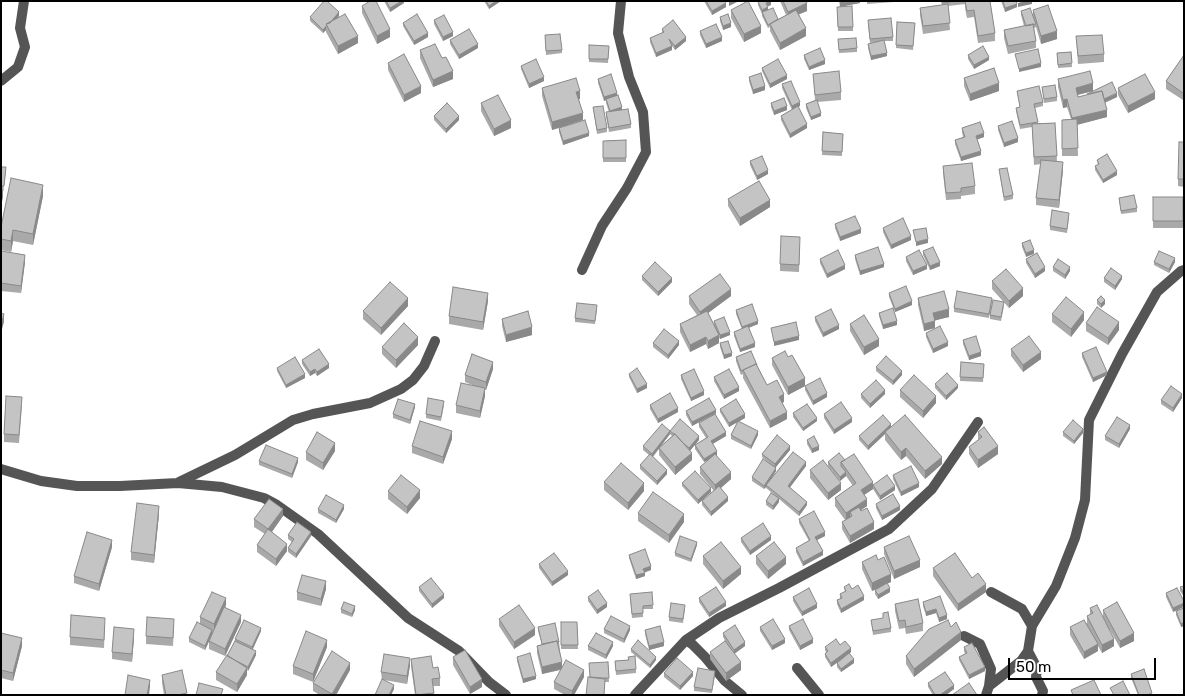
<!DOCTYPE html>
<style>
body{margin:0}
#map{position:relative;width:1185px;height:696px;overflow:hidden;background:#fff;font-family:Rubik,sans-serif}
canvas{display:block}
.frame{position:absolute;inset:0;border:2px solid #000;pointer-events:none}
.scale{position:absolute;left:1008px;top:658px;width:148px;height:22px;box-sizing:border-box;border:2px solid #000;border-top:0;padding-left:6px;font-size:15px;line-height:18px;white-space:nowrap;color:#000;-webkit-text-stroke:4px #fff;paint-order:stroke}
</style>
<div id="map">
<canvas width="1185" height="696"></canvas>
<div class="frame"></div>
<div class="scale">50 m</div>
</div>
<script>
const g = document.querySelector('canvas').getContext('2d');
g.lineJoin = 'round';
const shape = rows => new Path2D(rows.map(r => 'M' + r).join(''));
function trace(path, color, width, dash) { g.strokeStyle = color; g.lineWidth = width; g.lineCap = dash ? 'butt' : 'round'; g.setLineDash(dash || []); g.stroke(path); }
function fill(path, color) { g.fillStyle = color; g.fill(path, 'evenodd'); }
const street = shape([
 [1,81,18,67,25,47,20,28,24,1],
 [582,270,602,226,627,188,646,152,643,112,629,77,618,33,621,1],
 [1,469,41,481,77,486,120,486,178,483,222,487,264,498,277,505,318,534,408,618,459,651,489,682,506,695],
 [179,482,235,455,293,420,313,414,370,403,401,389,413,380,424,366,435,341],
 [991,592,1022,609,1032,626],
 [964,636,980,644,991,669,989,686,986,695],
 [686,640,692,644,705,657,725,681,742,695],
 [1028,651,1037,668,1036,677,1043,691,1042,695],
 [797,668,819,695],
 [989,686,1021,661,1028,651,1032,626,1056,586,1075,538,1085,500,1089,420,1122,354,1157,292,1181,271,1184,270],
 [635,695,686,640,719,618,779,588,889,529,932,489,978,422]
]);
const wall = shape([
 [384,1,404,1,404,3,390,12],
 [484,1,501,1,489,9],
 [704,1,725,1,726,7,712,15],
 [780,1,806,1,807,11,799,14,806,36,780,50,770,31,770,27,768,28,762,16,762,13,762,14,758,5,758,2,771,5,768,6,768,10,778,19,786,15],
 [839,1,860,1,860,3,842,6,853,27,853,31,838,31,837,7,840,7],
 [867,1,894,1,894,2,867,4],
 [941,1,965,1,965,4,948,6,950,30,923,34,920,15,920,8,942,5],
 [965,1,990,1,995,33,995,41,978,43,974,17,967,18,965,8],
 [1001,1,1016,1,1017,7,1005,12],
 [362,6,390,37,377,44,362,13],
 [731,10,761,33,744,42,731,18],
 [1033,10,1057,39,1041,44,1036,27,1034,28,1036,41,1036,48,1008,54,1004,38,1004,30,1024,26,1021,15,1021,11,1033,14],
 [339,16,337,18,358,43,338,54,326,32,326,30,323,33,310,21,310,17],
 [720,17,731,27,723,30,720,21],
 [434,20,453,36,443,41,434,24],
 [897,22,915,23,913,50,896,48],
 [403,23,428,37,414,45,403,26],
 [868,24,893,37,893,41,884,41,887,56,871,60,868,48,868,44,877,42,870,43],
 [662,29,686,41,675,50,672,46,672,50,656,57,650,42,650,38,662,33],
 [700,31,722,41,706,48,700,35],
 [545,35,562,50,562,53,546,55],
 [1076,36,1104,54,1104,62,1078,64],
 [838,39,857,48,857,52,839,53],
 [450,40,478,48,459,59,450,44],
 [589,45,609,46,608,63,589,62],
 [420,50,442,58,453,79,433,87,420,58],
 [1071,52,1072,67,1058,68,1057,53],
 [804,55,825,64,809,70,804,59],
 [968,55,989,60,974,69,968,59],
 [1184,55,1183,100,1166,89,1166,81],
 [388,63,421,93,404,102,388,70],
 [521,66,544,81,529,88,521,69],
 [762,68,787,79,770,88,762,71],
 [813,74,841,92,841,100,817,102,821,116,811,120,806,108,806,104,815,100],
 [749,77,765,90,753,94,749,81],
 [964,78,999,91,970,101,964,86],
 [598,79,617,96,622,110,631,124,631,128,609,132,606,116,606,112,609,112,606,103,606,100,604,101,598,83],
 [1058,79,1093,91,1078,95,1078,97,1117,97,1105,103,1107,117,1077,125,1078,156,1062,156,1062,120,1071,119,1067,107,1063,108,1058,87],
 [782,84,800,106,798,107,807,128,790,138,781,120,781,116,792,110,782,88],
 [1042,87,1057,97,1057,101,1044,103],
 [542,88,580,99,579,99,583,120,552,130,542,96],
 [1118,88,1155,99,1128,113,1118,95],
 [1017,91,1043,102,1043,106,1035,108,1038,123,1055,123,1057,162,1063,170,1059,208,1036,205,1036,198,1041,164,1034,165,1032,127,1020,129,1016,111,1016,108,1020,107],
 [481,103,511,128,494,136,481,111],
 [771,103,787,110,774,115,771,107],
 [593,107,607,128,607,132,597,134],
 [434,116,459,120,446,133,434,120],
 [998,126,1018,142,1004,147,998,130],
 [559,128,589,136,563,145,559,132],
 [962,128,984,137,977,139,981,155,961,161,955,144,955,140,963,137,962,132],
 [823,132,843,134,842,156,822,155],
 [626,140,626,162,603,162,603,141],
 [1184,142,1184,187,1178,186,1178,179],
 [1097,160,1117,175,1103,183,1095,170,1095,166,1098,165],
 [750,161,768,174,757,180,750,165],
 [943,166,975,186,975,194,961,196,961,199,946,200,943,173],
 [1,167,6,171,1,207],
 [999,169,1013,195,1013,199,1004,201],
 [43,196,33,245,13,241,11,252,1,250,1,227],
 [1153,197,1183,197,1183,228,1153,228],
 [1119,198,1137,208,1137,212,1121,214],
 [728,199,770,207,740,226,728,206],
 [1069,217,1067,233,1050,230,1050,226],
 [835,224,861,233,840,241,835,228],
 [883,228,911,240,891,249,883,232],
 [1030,240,1026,257,1022,247,1022,243],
 [800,244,799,272,780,271,780,264],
 [1,251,25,262,21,293,1,291],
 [923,251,940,266,930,270,923,255],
 [855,255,884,267,860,275,855,259],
 [906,257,927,269,913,275,906,261],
 [820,259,845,269,827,278,820,263],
 [1026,259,1045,271,1035,278,1026,263],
 [1154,262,1175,262,1169,273,1154,265],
 [1053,267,1070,271,1065,279,1053,271],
 [642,276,672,282,658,296,642,280],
 [1104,278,1122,279,1115,290,1104,282],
 [992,281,1023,296,1009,308,992,289],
 [889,293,912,305,895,312,889,297],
 [689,296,731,296,708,313,714,324,714,321,730,335,720,339,719,338,719,343,708,349,706,344,690,352,680,332,680,324,697,315,689,304],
 [918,298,949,317,935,320,935,328,924,331,918,305],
 [1097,300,1105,304,1101,308,1097,304],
 [488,301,483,330,449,324,449,316],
 [992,302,989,318,954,312,954,308],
 [408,306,381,335,363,319,363,311],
 [1004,306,1001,321,990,319,990,315],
 [597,309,595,324,575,322,575,318],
 [736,310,758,324,749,328,755,347,740,352,734,336,734,332,742,329,736,314],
 [879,313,897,325,883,329,879,316],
 [1052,314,1084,320,1071,337,1052,322],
 [815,317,839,329,823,337,815,321],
 [502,319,532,335,506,342,502,326],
 [1086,323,1119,330,1108,345,1086,331],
 [850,324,879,346,864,355,850,331],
 [926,333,948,346,933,353,926,337],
 [963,340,981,356,969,360,963,344],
 [653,343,679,345,668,359,653,347],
 [720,343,732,356,724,359,720,347],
 [418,345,396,368,382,354,382,347],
 [1011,349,1041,359,1023,372,1011,356],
 [1082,353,1107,375,1093,382,1082,357],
 [736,357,757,365,767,385,784,402,782,403,787,419,770,428,743,378,743,374,741,375,736,361],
 [788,357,805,386,788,395,772,365,772,358],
 [302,360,329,368,317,376,315,373,310,376,302,364],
 [961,362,984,364,983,382,960,381],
 [876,367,902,375,893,385,876,371],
 [277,368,305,378,286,388,277,371],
 [493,369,486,390,485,390,485,396,480,418,456,413,456,405,477,387,465,382,465,375],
 [629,374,647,388,637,393,629,377],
 [681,375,704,395,691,401,681,379],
 [714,377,739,391,724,399,714,381],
 [935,384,958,388,946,400,935,388],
 [805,386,827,397,813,405,805,390],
 [900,390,936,403,923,418,900,397],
 [861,394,885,394,870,408,861,398],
 [1182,398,1173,412,1161,404,1161,400],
 [22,405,19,443,4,442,4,434],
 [444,405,441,421,426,418,426,414],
 [650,405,678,412,658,423,650,409],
 [415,407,410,424,393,418,393,414],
 [720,409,745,418,739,421,758,435,751,449,731,439,731,435,738,421,729,427,720,412],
 [686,411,716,413,715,414,726,436,712,444,716,455,731,479,721,488,728,501,711,516,702,505,702,501,714,491,700,474,700,467,708,460,704,462,695,449,695,445,706,438,699,427,699,423,712,415,692,426,686,415],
 [793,413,817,421,803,431,793,417],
 [824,414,852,422,834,434,824,418],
 [891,427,942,464,925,479,906,456,901,460,885,440,885,434,868,450,859,440,859,436],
 [1130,429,1119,448,1105,440,1105,436],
 [670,431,699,440,690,450,692,460,675,475,659,455,659,449,653,457,667,474,657,485,640,469,640,465,649,455,643,450,643,446],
 [670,434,672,436,661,446],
 [978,432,998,454,978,468,969,454,969,447,978,440],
 [1063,432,1083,433,1074,444,1063,436],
 [452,439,443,464,412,453,412,446],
 [807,440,819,450,812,453,807,444],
 [790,450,776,467,776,471,772,477,806,466,790,487,807,505,799,516,779,499,779,502,773,510,766,505,766,501,776,496,766,488,766,487,764,489,752,481,752,477,771,465,762,457,762,454],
 [335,451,323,470,306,460,306,452],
 [845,460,873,485,895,490,880,500,873,489,864,495,867,506,861,510,874,529,850,543,842,529,842,522,845,520,835,506,835,498,853,486,846,476,840,481,828,466,828,462],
 [259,461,298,462,292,478,259,465],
 [810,470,841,490,828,500,810,478],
 [893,475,919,487,901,496,893,479],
 [604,482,644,491,628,510,604,490],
 [682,483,711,492,698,504,682,486],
 [388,491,420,498,407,514,388,499],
 [876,504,900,510,882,520,876,508],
 [318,509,344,509,336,523,318,513],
 [638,513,684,522,669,543,638,521],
 [159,514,154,563,131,560,131,552],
 [283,516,272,532,287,551,276,566,257,552,257,545,265,534,254,527,254,519],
 [799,519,825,536,817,540,823,555,803,566,796,552,796,548,809,541,799,523],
 [288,535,311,536,296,558,288,552,288,548,292,542,288,539],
 [741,538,771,540,750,555,741,542],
 [697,545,691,562,675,556,675,553],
 [112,547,99,591,74,583,74,576],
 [884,547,920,567,894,579,884,554],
 [629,555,651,570,645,572,645,576,636,579,629,558],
 [703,556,741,574,723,589,703,564],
 [756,556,786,564,768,579,756,564],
 [878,560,891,582,887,583,890,592,878,599,875,594,875,590,880,587,872,591,862,569,862,562],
 [539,564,568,575,552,586,539,568],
 [933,568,986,592,958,611,933,576],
 [1184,586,1184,597,1180,591,1180,587],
 [419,587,444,598,432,608,419,591],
 [844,587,852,589,864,600,841,613,837,604,837,600,840,599,840,594,845,592],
 [1177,588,1173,612,1166,597,1166,593],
 [326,589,321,606,297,600,297,592],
 [940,596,947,619,939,622,936,613,926,616,923,606,923,602],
 [588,597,607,607,597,614,588,601],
 [793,597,817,608,802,616,793,601],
 [630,598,653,605,653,609,643,609,643,617,632,618],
 [699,598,726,606,709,617,699,602],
 [895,604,923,623,923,631,906,634,905,628,899,629,895,611],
 [226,605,225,607,241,622,225,656,209,649,209,642,205,650,189,642,189,638,200,624,200,617],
 [1090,608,1103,617,1103,610,1134,641,1120,648,1109,628,1114,646,1102,653,1098,646,1098,651,1084,659,1070,635,1070,627,1087,623,1087,616,1090,614],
 [1184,608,1184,626,1181,627,1176,615,1176,611],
 [341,609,355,610,352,617,341,613],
 [685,609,683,623,669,621,669,617],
 [883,613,891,628,891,632,873,635,871,620,883,619],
 [499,619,535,635,514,649,499,626],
 [561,622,577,622,578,649,561,649],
 [105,625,104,648,70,645,70,637],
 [174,626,173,646,146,644,146,636],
 [789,626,813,643,800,650,789,630],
 [538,627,559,642,562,667,584,677,574,695,565,695,554,689,554,682,561,670,542,674,537,653,537,646,542,644,538,631],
 [760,627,785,643,772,650,760,631],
 [951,627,961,640,914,677,906,664,906,656],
 [604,629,630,630,624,643,604,633],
 [645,630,664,646,649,650,645,634],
 [261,631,252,650,256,655,248,671,247,670,247,675,237,692,216,680,216,672,227,656,235,641,235,639],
 [1,633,22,646,13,681,1,678],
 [723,633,745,646,734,654,741,670,726,681,710,659,710,652,727,644,723,637],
 [134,637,132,662,112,659,112,652],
 [840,645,851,652,850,653,854,663,841,672,837,667,837,663,844,658,831,667,825,657,825,654,826,652,825,650,825,647],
 [588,646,613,646,606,659,588,650],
 [327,647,313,682,293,674,293,666],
 [964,647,985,671,969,679,959,660,959,657,965,654,964,651],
 [631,649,656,660,650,668,631,652],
 [453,657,482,687,470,694,453,665],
 [517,657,536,679,523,683,517,661],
 [628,657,636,669,636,673,616,675,615,661,628,660],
 [411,659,433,668,440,678,440,686,433,686,434,695,415,695,411,666],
 [608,662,609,682,605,682,605,686,589,677],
 [410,665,407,684,384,680,394,689,391,695,375,695,382,680,381,672],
 [350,670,336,695,320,695,313,691,313,683],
 [664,673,693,676,680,690,664,677],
 [1131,674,1152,695,1138,695,1131,678],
 [162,675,187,695,164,695,162,683],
 [715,675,712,693,694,691,694,687],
 [928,683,954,689,946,695,933,695,928,687]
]);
const shadedWall = shape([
 [402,1,404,1,404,3,390,12,390,8],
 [496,1,501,1,489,9,489,6],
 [729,1,739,1,729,6],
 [771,1,771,5,766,7,766,3],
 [840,1,860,1,860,3,840,7],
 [1025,1,1032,1,1032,4,1018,7,1018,3],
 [726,3,726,7,712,15,712,11],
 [807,3,807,11,788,19,788,12],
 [1017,4,1017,7,1005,12,1005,8],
 [768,7,768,11,762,14,762,10],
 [339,12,339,16,328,28,327,25],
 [731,23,731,27,723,30,723,26],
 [326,26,326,30,323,33,323,30],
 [761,26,761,33,744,42,744,34],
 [806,28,806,36,780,50,780,43],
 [390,29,390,37,377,44,377,36],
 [1057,31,1057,39,1041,44,1041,36],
 [453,32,453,36,443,41,443,37],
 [428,33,428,37,414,45,414,41],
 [358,36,358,43,338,54,338,46],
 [686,37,686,41,675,50,675,46],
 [722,37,722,41,706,48,706,44],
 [478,44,478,48,459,59,459,55],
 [672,46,672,50,656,57,656,53],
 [887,53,887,56,871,60,871,56],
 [989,57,989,60,974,69,974,65],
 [825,60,825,64,809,70,809,67],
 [1041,63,1041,67,1019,72,1019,69],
 [453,71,453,79,433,87,433,80],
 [787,75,787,79,770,88,770,84],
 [544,77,544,81,529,88,529,84],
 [999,83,999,91,970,101,970,94],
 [1093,83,1093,91,1076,95,1076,88],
 [421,86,421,93,404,102,404,95],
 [765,86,765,90,753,94,753,90],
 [580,91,580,99,576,100,576,92],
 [1155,92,1155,99,1128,113,1128,106],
 [617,93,617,96,604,101,604,97],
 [1117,93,1117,97,1103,103,1103,100],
 [1067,99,1067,107,1063,108,1063,100],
 [800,102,800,106,792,110,792,106],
 [787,106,787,110,774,115,774,111],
 [622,107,622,111,610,115,610,111],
 [1107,110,1107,117,1072,126,1072,118],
 [583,113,583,120,552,130,552,122],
 [821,113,821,116,811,120,811,117],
 [459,116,459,120,446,133,446,129],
 [511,120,511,128,494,136,494,129],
 [807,124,807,128,790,138,790,134],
 [589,133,589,136,563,145,563,141],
 [984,133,984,137,976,140,976,136],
 [1018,138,1018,142,1004,147,1004,143],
 [981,151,981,155,961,161,961,157],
 [1063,162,1063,170,1059,208,1059,200],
 [768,170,768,174,757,180,757,176],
 [1117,171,1117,175,1103,183,1103,180],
 [43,185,43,196,33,245,33,234],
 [3,189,3,197,1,207,1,199],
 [770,200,770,207,740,226,740,218],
 [861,229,861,233,840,241,840,237],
 [13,230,13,241,11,252,11,241],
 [911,236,911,240,891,249,891,245],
 [928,239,928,243,916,246,916,242],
 [1034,250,1034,254,1026,257,1026,253],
 [25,255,25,262,21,293,21,286],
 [1175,258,1175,262,1169,273,1169,269],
 [940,262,940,266,930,270,930,266],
 [884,264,884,267,860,275,860,271],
 [845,265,845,269,827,278,827,274],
 [927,265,927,269,913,275,913,271],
 [1045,267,1045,271,1035,278,1035,274],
 [1070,267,1070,271,1065,279,1065,275],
 [1122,276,1122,279,1115,290,1115,286],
 [672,278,672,282,658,296,658,292],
 [1023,288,1023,296,1009,308,1009,301],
 [731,289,731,296,700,319,700,312],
 [488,293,488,301,483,330,483,322],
 [408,298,408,306,381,335,381,328],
 [1105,300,1105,304,1101,308,1101,304],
 [912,301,912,305,895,312,895,309],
 [949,309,949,317,933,321,933,313],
 [1084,312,1084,320,1071,337,1071,329],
 [4,314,4,322,1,333,1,325],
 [758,321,758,324,742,330,742,327],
 [897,321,897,325,883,329,883,325],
 [935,321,935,328,924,331,924,324],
 [1119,322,1119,330,1108,345,1108,338],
 [839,325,839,329,823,337,823,333],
 [532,327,532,335,506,342,506,335],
 [730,332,730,335,720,339,720,335],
 [719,335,719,343,708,349,708,341],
 [799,336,799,340,774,346,774,342],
 [418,337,418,345,396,368,396,360],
 [706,337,706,344,690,352,690,345],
 [879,339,879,346,864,355,864,347],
 [679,341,679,345,668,359,668,355],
 [948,342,948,346,933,353,933,349],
 [755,343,755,347,740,352,740,349],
 [981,352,981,356,969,360,969,356],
 [1041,352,1041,359,1023,372,1023,365],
 [732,353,732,356,724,359,724,355],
 [493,362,493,369,486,390,486,382],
 [329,364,329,368,317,376,317,372],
 [315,369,315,373,310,376,310,372],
 [902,371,902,375,893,385,893,381],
 [1107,372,1107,375,1093,382,1093,378],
 [305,374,305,378,286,388,286,385],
 [805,378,805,386,788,395,788,387],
 [647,384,647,388,637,393,637,389],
 [958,385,958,388,946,400,946,396],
 [739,387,739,391,724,399,724,395],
 [485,388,485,396,480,418,480,411],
 [885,390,885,394,870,408,870,404],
 [704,391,704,395,691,401,691,398],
 [827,393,827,397,813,405,813,401],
 [784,394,784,402,779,404,779,397],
 [1182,394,1182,398,1173,412,1173,408],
 [936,396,936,403,923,418,923,411],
 [415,404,415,407,410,424,410,420],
 [678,408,678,412,658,423,658,419],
 [716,410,716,413,692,426,692,422],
 [787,412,787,419,770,428,770,421],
 [745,414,745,418,729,427,729,423],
 [817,418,817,421,803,431,803,428],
 [852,418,852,422,834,434,834,430],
 [891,424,891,428,885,432,885,434,868,450,868,446],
 [1130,425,1130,429,1119,448,1119,444],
 [1083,429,1083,433,1074,444,1074,441],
 [452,431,452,439,443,464,443,457],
 [670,431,670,434,652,457,652,454],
 [758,431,758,435,751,449,751,446],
 [726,432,726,436,711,445,711,441],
 [699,436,699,440,689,452,689,448],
 [335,443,335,451,323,470,323,463],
 [790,446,790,450,775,468,775,464],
 [819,446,819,450,812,453,812,449],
 [998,446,998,454,978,468,978,460],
 [906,448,906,456,901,460,901,452],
 [717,451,717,455,704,462,704,459],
 [692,453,692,460,675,475,675,467],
 [942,457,942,464,925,479,925,471],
 [298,458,298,462,292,478,292,474],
 [806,462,806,466,788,490,788,486],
 [776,468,776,471,767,485,766,485,766,487,764,489,764,486],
 [667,470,667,474,657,485,657,481],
 [731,472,731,479,715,493,715,485],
 [846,472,846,476,840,481,840,477],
 [873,482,873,489,861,497,861,490],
 [644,483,644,491,628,510,628,503],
 [841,483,841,490,828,500,828,493],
 [919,483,919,487,901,496,901,492],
 [895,486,895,490,880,500,880,496],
 [711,488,711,492,698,504,698,500],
 [420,490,420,498,407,514,407,507],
 [728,497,728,501,711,516,711,512],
 [779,498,779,502,773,510,773,506],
 [867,499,867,506,852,516,850,512,850,518,846,521,846,513],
 [807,502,807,505,799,516,799,512],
 [344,505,344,509,336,523,336,520],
 [159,506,159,514,154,563,154,555],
 [900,506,900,510,882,520,882,516],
 [283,509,283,516,268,537,268,529],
 [684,514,684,522,669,543,669,535],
 [874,522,874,529,850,543,850,536],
 [311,532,311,536,296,558,296,554],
 [825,532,825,536,815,541,815,537],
 [771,536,771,540,750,555,750,551],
 [112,540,112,547,99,591,99,584],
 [697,542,697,545,691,562,691,559],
 [287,544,287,551,276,566,276,559],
 [823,551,823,555,803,566,803,562],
 [786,557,786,564,768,579,768,571],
 [920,560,920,567,894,579,894,571],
 [651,566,651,570,643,573,643,569],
 [741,567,741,574,723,589,723,581],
 [568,571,568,575,552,586,552,582],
 [645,573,645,576,636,579,636,575],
 [891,574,891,582,872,591,872,583],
 [326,581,326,589,321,606,321,599],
 [986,584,986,592,958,611,958,604],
 [890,588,890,592,878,599,878,595],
 [444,594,444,598,432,608,432,604],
 [864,596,864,600,841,613,841,609],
 [226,598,226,605,214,632,214,624],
 [726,602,726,606,709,617,709,613],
 [607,603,607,607,597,614,597,610],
 [1184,603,1184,607,1173,612,1173,608],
 [817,604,817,608,802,616,802,612],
 [355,606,355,610,352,617,352,614],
 [936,609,936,613,926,616,926,612],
 [241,615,241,622,225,656,225,649],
 [947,615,947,619,939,622,939,618],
 [1184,622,1184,626,1181,627,1181,624],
 [630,626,630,630,624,643,624,639],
 [261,628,261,631,252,651,252,647],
 [535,628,535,635,514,649,514,642],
 [134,629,134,637,132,662,132,654],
 [212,630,212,634,205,650,205,646],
 [961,632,961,640,914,677,914,669],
 [1134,633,1134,641,1120,648,1120,641],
 [22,638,22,646,13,681,13,673],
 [785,639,785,643,772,650,772,646],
 [813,639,813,643,800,650,800,646],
 [1114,639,1114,646,1102,653,1102,645],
 [327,640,327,647,313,682,313,674],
 [613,642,613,646,606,659,606,655],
 [664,642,664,646,649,650,649,646],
 [745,642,745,646,734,654,734,650],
 [1098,644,1098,651,1084,659,1084,652],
 [851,648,851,652,831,667,831,663],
 [256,651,256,655,248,671,248,667],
 [656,657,656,660,650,668,650,665],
 [410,658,410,665,407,684,407,676],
 [854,659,854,663,841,672,841,669],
 [562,662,562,669,542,674,542,667],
 [741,662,741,670,726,681,726,673],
 [350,663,350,670,336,695,332,695],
 [985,667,985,671,969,679,969,675],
 [247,668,247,675,237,692,237,684],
 [584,670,584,677,574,695,572,695,572,691],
 [693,672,693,676,680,690,680,686],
 [536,676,536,679,523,683,523,679],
 [482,679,482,687,470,694,470,687],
 [150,680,150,687,149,695,147,695],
 [394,685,394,689,391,695,389,695],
 [954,685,954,689,946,695,940,695]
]);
const building = shape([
 [324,1,327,1,339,12,330,23,326,24,327,25,323,30,310,17,324,1],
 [370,1,376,1,390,29,377,36,362,6,370,1],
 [386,1,402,1,390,8,386,1],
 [486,1,496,1,489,6,486,1],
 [706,1,725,1,726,3,712,11,706,1],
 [748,1,761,26,744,34,731,10,748,1],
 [759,1,771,1,766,3,768,7,762,10,758,2,759,1],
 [783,1,806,1,807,3,788,12,783,1],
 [942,1,955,1,942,3,942,1],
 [965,1,990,1,995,33,978,36,974,10,967,11,965,1],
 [1003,1,1016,1,1017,4,1005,8,1003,1],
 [948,4,950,23,923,26,920,8,948,4],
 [1048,5,1057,31,1041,36,1033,10,1048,5],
 [852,6,853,27,838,27,837,7,852,6],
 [773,8,778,19,768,25,762,12,773,8],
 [1030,8,1036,24,1026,26,1021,11,1030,8],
 [796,10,806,28,780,43,770,24,796,10],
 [345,14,358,36,338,46,326,24,345,14],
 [417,14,428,33,414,41,403,23,417,14],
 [728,14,731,23,723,26,720,17,728,14],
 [444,15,453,32,443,37,434,20,444,15],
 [891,18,893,37,870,39,868,20,891,18],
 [673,20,686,37,675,46,669,39,672,46,656,53,650,38,664,32,662,29,673,20],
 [897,22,915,23,913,46,896,45,897,22],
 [716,24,722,37,706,44,700,31,716,24],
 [1033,24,1036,41,1008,46,1004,30,1033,24],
 [469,29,478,44,459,55,450,40,469,29],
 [560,34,562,50,546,51,545,35,560,34],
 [1102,35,1104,54,1078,56,1076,36,1102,35],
 [856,38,857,48,839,50,838,39,856,38],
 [884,40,887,53,871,56,868,44,884,40],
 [435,44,442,58,446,57,453,71,433,80,420,50,435,44],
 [589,45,609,46,608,59,589,59,589,45],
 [983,46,989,57,974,65,968,55,983,46],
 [820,48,825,60,809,67,804,55,820,48],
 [1038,49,1041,63,1019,69,1015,54,1038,49],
 [1071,52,1072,63,1058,65,1057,53,1071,52],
 [404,54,421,86,404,95,388,63,404,54],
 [1184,55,1184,91,1183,93,1166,81,1184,55],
 [536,59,544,77,529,84,521,66,536,59],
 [778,59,787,75,770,84,762,68,778,59],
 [994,68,999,83,970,94,964,78,994,68],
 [839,71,841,92,815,95,813,74,839,71],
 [1090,71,1093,83,1076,88,1078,97,1102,91,1107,110,1072,118,1067,99,1063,100,1058,79,1090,71],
 [761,73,765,86,753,90,749,77,761,73],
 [611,74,617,93,604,97,598,79,611,74],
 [1145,74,1155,92,1128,106,1118,88,1145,74],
 [576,78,580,91,576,92,583,113,552,122,542,88,576,78],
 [791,81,800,102,792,106,782,84,791,81],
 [1112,82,1117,93,1104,99,1102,91,1087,94,1112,82],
 [1055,85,1057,97,1044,99,1042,87,1055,85],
 [1039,86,1043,102,1034,104,1038,122,1020,125,1016,108,1020,107,1017,91,1039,86],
 [498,95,511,120,494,129,481,103,498,95],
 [618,95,622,107,610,111,606,99,618,95],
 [784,98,787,106,774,111,771,103,784,98],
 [817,100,821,113,811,117,806,104,817,100],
 [447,103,459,116,446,129,434,116,447,103],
 [603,106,607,128,597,130,593,107,603,106],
 [798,106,807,124,790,134,781,116,798,106],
 [628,109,631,124,609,128,606,112,628,109],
 [1077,119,1078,148,1062,149,1062,120,1077,119],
 [585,120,589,133,563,141,559,128,585,120],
 [1012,121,1018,138,1004,143,998,126,1012,121],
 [980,122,984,133,976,136,981,151,961,157,955,140,965,137,962,128,980,122],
 [1055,123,1057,156,1034,157,1032,124,1055,123],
 [823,132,843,134,842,152,822,151,823,132],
 [626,140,626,158,603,158,603,141,626,140],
 [1179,142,1184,142,1184,179,1178,179,1179,142],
 [1107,154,1117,171,1103,180,1095,166,1099,164,1097,160,1107,154],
 [762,156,768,170,757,176,750,161,762,156],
 [1041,160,1063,162,1059,200,1036,198,1041,160],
 [972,163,975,186,961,188,961,192,946,193,943,166,972,163],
 [1,167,6,167,4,186,1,186,1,167],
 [1007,168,1013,195,1004,197,999,169,1007,168],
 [11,178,43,185,33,234,13,230,11,241,1,239,1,227,11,178],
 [759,181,770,200,740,218,728,199,759,181],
 [1,189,3,189,1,199,1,189],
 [1134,195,1137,208,1121,211,1119,198,1134,195],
 [1153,197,1183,197,1183,221,1153,221,1153,197],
 [1052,210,1069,213,1067,229,1050,226,1052,210],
 [855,216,861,229,840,237,835,224,855,216],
 [903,218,911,236,891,245,883,228,903,218],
 [926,228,928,239,916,242,913,230,926,228],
 [781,236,800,237,799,265,780,264,781,236],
 [1030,240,1034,250,1026,253,1022,243,1030,240],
 [878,247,884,264,860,271,855,255,878,247],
 [933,247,940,262,930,266,923,251,933,247],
 [838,250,845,265,827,274,820,259,838,250],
 [919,250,927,265,913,271,906,257,919,250],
 [1,251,25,255,21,286,1,283,1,251],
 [1159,251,1175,258,1169,269,1154,262,1159,251],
 [1037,253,1045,267,1035,274,1026,259,1037,253],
 [1058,259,1070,267,1065,275,1053,267,1058,259],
 [655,262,672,278,658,292,642,276,655,262],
 [1111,268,1122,276,1115,286,1104,278,1111,268],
 [1006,269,1023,288,1009,301,992,281,1006,269],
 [720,274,731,289,700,312,689,296,720,274],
 [390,282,408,298,381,328,363,311,390,282],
 [906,286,912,301,895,309,889,293,906,286],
 [453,287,488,293,483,322,449,316,453,287],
 [944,291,949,309,933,313,935,321,924,324,918,298,944,291],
 [957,291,992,298,989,314,954,308,957,291],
 [1101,296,1105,300,1101,304,1097,300,1101,296],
 [1066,297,1084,312,1071,329,1052,314,1066,297],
 [993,300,1004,302,1001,317,990,315,993,300],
 [577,303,597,305,595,321,575,318,577,303],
 [752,304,758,321,742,327,736,310,752,304],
 [1097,307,1119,322,1108,338,1086,323,1097,307],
 [893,308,897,321,883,325,879,313,893,308],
 [831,309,839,325,823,333,815,317,831,309],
 [528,311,532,327,506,335,502,319,528,311],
 [707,311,719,335,708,341,706,337,690,345,680,324,707,311],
 [1,313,4,314,1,325,1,313],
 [864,315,879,339,864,347,850,324,864,315],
 [724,317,730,332,720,335,714,321,724,317],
 [796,322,799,336,774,342,771,328,796,322],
 [404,323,418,337,396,360,382,347,404,323],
 [748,326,755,343,740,349,734,332,748,326],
 [940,326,948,342,933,349,926,333,940,326],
 [664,329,679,341,668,355,653,343,664,329],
 [976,336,981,352,969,356,963,340,976,336],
 [1029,336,1041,352,1023,365,1011,349,1029,336],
 [728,341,732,353,724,355,720,343,728,341],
 [1096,347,1107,372,1093,378,1082,353,1096,347],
 [319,349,329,364,317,372,315,369,310,372,302,360,319,349],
 [751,351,757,365,756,364,741,371,736,357,751,351],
 [785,351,788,357,792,355,805,378,788,387,772,358,785,351],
 [472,354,493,362,486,382,465,375,472,354],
 [886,356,902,371,893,381,876,367,886,356],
 [295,357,305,374,286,385,277,368,295,357],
 [961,362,984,364,983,378,960,377,961,362],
 [756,364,767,385,777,380,784,394,779,397,787,412,770,421,743,370,756,364],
 [637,368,647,384,637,389,629,374,637,368],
 [694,369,704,391,691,398,681,375,694,369],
 [729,369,739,387,724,395,714,377,729,369],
 [947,373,958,385,946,396,935,384,947,373],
 [914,375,936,396,923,411,900,390,914,375],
 [820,378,827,393,813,401,805,386,820,378],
 [876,380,885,390,870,404,861,394,876,380],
 [461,383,485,388,480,411,456,405,461,383],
 [1171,386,1182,394,1173,408,1161,400,1171,386],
 [670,393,678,408,658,419,650,405,670,393],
 [6,396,22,397,19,435,4,434,6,396],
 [428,398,444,401,441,417,426,414,428,398],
 [709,398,716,410,692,422,686,411,709,398],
 [398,399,415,404,410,420,393,414,398,399],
 [736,399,745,414,729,423,720,409,736,399],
 [841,402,852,418,834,430,824,414,841,402],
 [807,404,817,418,803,428,793,413,807,404],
 [715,414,726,432,711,441,717,451,704,459,695,445,708,437,699,423,715,414],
 [883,415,891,424,868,446,859,436,883,415],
 [905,415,942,457,925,471,906,448,901,452,885,432,905,415],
 [1117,417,1130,425,1119,444,1105,436,1117,417],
 [680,419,699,436,689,448,682,442,675,434,674,434,670,431,680,419],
 [1073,420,1083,429,1074,441,1063,432,1073,420],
 [420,421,452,431,443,457,412,446,420,421],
 [738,421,758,431,751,446,731,435,738,421],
 [662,424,670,431,652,454,643,446,662,424],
 [984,427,998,446,978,460,969,447,982,437,978,432,984,427],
 [317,432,335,443,323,463,306,452,317,432],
 [675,434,692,453,675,467,659,448,675,434],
 [777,435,790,446,775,464,762,454,777,435],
 [814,436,819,446,812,449,807,440,814,436],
 [266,445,298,458,292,474,259,461,266,445],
 [793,452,806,462,788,486,807,502,799,512,766,485,793,452],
 [839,453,845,460,841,462,841,466,846,472,840,477,828,462,839,453],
 [650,454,667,470,657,481,640,465,650,454],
 [715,454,731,472,715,485,700,467,715,454],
 [854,454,873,482,861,490,867,499,846,513,835,498,856,483,841,462,854,454],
 [763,459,776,468,764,486,752,477,763,459],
 [823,460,841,483,828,493,810,470,823,460],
 [621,463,644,483,628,503,604,482,621,463],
 [911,466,919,483,901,492,893,475,911,466],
 [695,471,711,488,698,500,682,483,695,471],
 [401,475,420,490,407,507,388,491,401,475],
 [887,475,895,486,880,496,873,485,887,475],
 [719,486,728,497,711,512,702,501,719,486],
 [653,492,684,514,669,535,638,513,653,492],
 [771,493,779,498,773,506,766,501,771,493],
 [893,494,900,506,882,516,876,504,893,494],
 [326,495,344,505,336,520,318,509,326,495],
 [269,499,283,509,268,529,254,519,269,499],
 [137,503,159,506,154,555,131,552,137,503],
 [859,507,861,511,867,508,874,522,850,536,842,522,852,516,850,512,859,507],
 [814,511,825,532,815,537,823,551,803,562,796,548,810,540,799,519,814,511],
 [297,522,311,532,296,554,288,548,294,539,288,535,297,522],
 [763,523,771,536,750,551,741,538,763,523],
 [268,529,287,544,276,559,257,545,268,529],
 [87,532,112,540,99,584,74,576,87,532],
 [680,536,697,542,691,559,675,553,680,536],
 [909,536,920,560,894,571,884,547,909,536],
 [721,542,741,567,723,581,703,556,721,542],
 [774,542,786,557,768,571,756,556,774,542],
 [645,549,651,566,643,569,645,573,636,575,629,555,645,549],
 [554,553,568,571,552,582,539,564,554,553],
 [955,553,972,578,978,573,986,584,958,604,933,568,955,553],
 [876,555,878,560,884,557,891,574,872,583,862,562,876,555],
 [302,575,326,581,321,599,297,592,302,575],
 [431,578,444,594,432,604,419,587,431,578],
 [887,583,890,588,878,595,875,590,887,583],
 [849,584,852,589,858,585,864,596,841,609,837,600,842,598,840,594,846,591,844,587,849,584],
 [1184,586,1184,594,1180,587,1184,586],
 [716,587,726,602,709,613,699,598,716,587],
 [809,588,817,604,802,612,793,597,809,588],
 [1177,588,1184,601,1184,603,1173,608,1166,593,1177,588],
 [598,590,607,603,597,610,588,597,598,590],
 [212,592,226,598,214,624,200,617,212,592],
 [652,592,653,605,643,606,643,613,632,614,630,594,652,592],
 [940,596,947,615,939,618,936,609,926,612,923,602,940,596],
 [918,599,923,623,906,627,905,620,899,621,895,604,918,599],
 [344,602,355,606,352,614,341,609,344,602],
 [1117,602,1134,633,1120,641,1103,610,1117,602],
 [671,603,685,605,683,619,669,617,671,603],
 [519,605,535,628,514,642,499,619,519,605],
 [1097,605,1114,639,1102,645,1087,616,1093,613,1090,608,1097,605],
 [224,607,241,615,225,649,209,641,224,607],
 [1184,608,1184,622,1181,624,1176,611,1184,608],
 [888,612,891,628,873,631,871,620,883,618,883,613,888,612],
 [71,615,105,618,104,640,70,637,71,615],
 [611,616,630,626,624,639,604,629,611,616],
 [147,617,174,619,173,638,146,636,147,617],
 [773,619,785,639,772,646,760,627,773,619],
 [803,619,813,639,800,646,789,626,803,619],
 [244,620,261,628,252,647,235,639,244,620],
 [948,620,951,627,956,622,961,632,914,669,906,656,929,629,948,620],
 [1084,620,1098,644,1084,652,1070,627,1084,620],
 [197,622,212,630,205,646,189,638,197,622],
 [561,622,577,622,578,645,561,645,561,622],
 [555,623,559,642,557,642,557,641,542,644,538,627,555,623],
 [735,625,745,642,734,650,723,633,735,625],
 [660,626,664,642,649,646,645,630,660,626],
 [114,627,134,629,132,654,112,652,114,627],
 [306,631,327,640,313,674,293,666,306,631],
 [1,633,22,638,13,673,1,670,1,633],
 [596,633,613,642,606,655,588,646,596,633],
 [836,639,840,645,845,641,851,648,831,663,825,654,828,651,825,647,836,639],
 [638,640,656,657,650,665,631,649,638,640],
 [235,641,256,651,248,667,227,656,235,641],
 [557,641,562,662,542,667,537,646,557,641],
 [725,641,741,662,726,673,710,652,725,641],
 [972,643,985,667,969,675,959,657,967,653,964,647,972,643],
 [465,650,482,679,470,687,453,657,465,650],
 [332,651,350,663,332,694,313,683,332,651],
 [530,653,536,676,523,679,517,657,530,653],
 [849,653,854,659,841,669,837,663,849,653],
 [384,654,410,658,407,676,381,672,384,654],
 [227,655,247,668,237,684,216,672,227,655],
 [431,656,433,668,438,667,440,678,432,679,434,693,416,695,411,659,431,656],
 [635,656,636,669,616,671,615,661,629,660,628,657,635,656],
 [677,658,693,672,680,686,664,673,677,658],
 [566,660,584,670,572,691,554,682,566,660],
 [608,662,609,678,602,678,590,677,589,663,608,662],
 [698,668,715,671,712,690,694,687,698,668],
 [1144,669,1152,693,1147,695,1139,695,1131,674,1144,669],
 [182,670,187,693,178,695,166,695,162,675,182,670],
 [945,672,954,685,940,695,935,695,928,683,945,672],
 [128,675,150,680,147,695,125,695,128,675],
 [588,677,605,679,604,695,586,695,588,677],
 [382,679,394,685,389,695,375,695,382,679],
 [1094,680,1101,695,1073,695,1071,690,1094,680],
 [1123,681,1130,695,1114,695,1110,688,1123,681],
 [199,683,223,689,221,695,196,695,199,683],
 [969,683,977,695,952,695,969,683]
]);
trace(street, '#555', 10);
fill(wall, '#a9a9a9');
fill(shadedWall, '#898989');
fill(building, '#c4c4c4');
trace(building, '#898989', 1);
</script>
